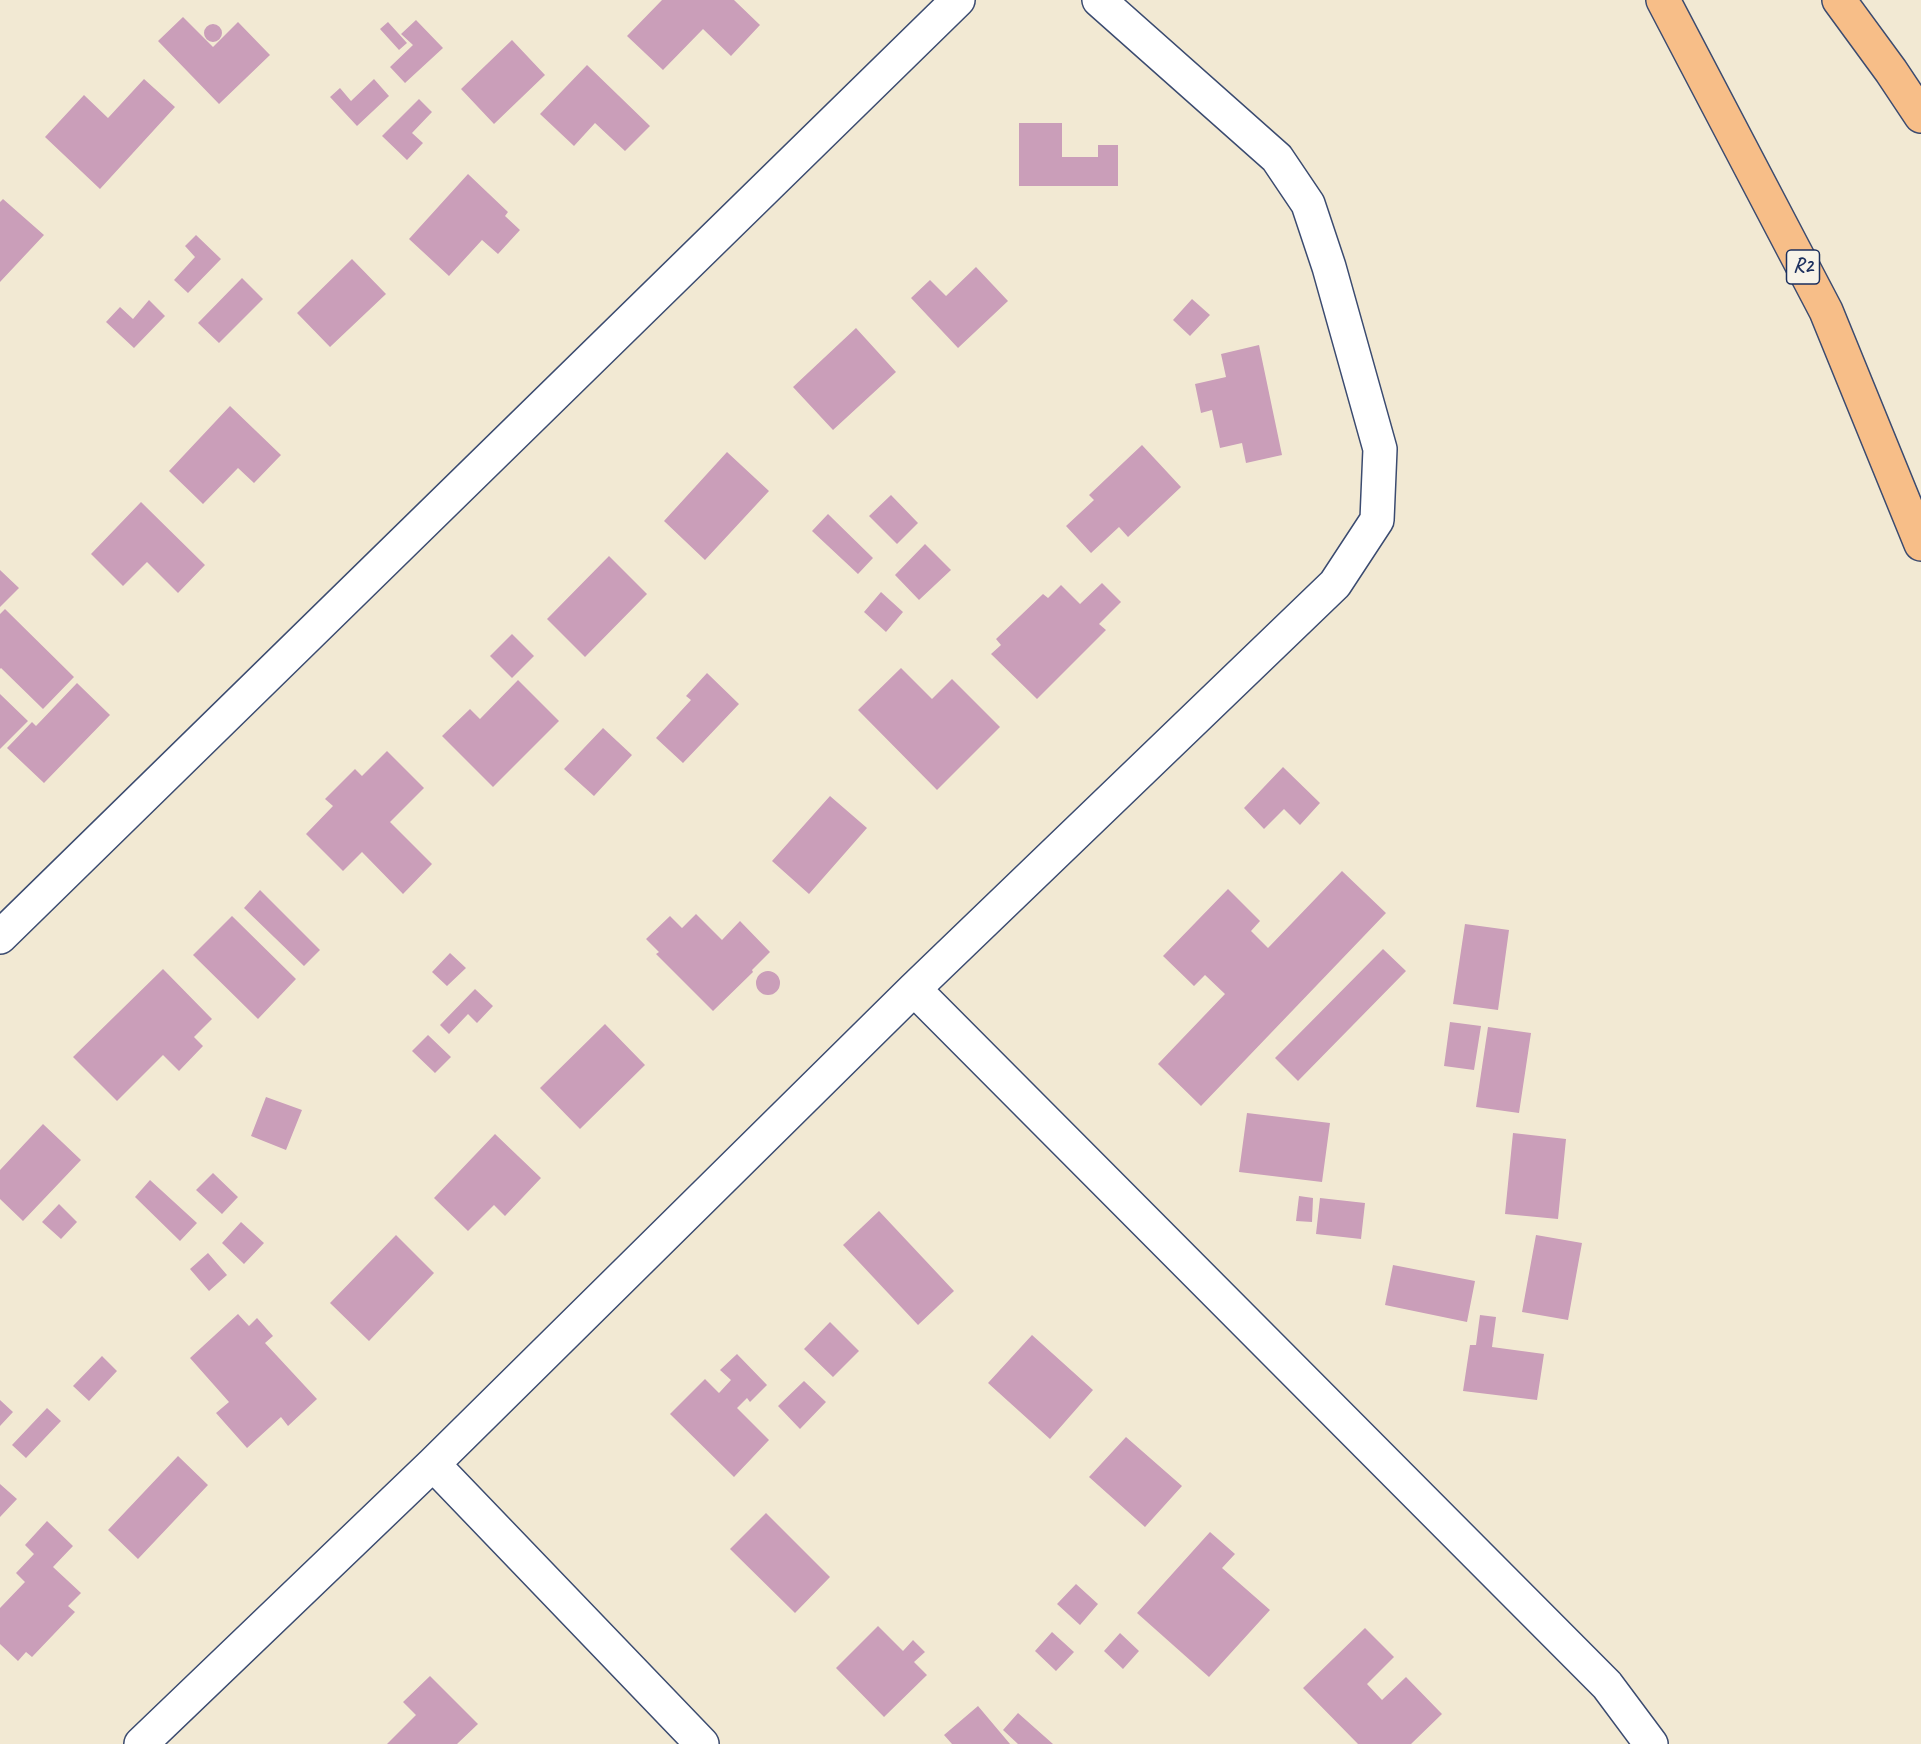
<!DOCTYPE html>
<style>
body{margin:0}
canvas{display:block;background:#f2e9d3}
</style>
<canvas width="1921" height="1744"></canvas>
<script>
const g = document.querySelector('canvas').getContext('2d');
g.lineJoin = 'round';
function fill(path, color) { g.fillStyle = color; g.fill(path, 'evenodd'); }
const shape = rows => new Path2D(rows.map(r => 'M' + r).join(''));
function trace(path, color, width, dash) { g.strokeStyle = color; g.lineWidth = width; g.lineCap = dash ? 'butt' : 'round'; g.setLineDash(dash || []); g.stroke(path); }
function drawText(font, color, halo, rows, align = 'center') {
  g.font = font + ' Caveat,sans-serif'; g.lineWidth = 4.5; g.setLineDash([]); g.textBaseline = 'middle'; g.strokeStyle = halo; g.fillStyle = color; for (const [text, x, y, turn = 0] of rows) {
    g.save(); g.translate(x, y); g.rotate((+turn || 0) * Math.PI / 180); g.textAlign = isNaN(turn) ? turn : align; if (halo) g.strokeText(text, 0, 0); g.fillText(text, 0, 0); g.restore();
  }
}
const building = shape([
 [662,0,734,0,760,25,731,56,703,29,663,70,627,36],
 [183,17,213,47,238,22,270,55,219,104,158,41],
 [416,20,443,48,405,83,390,67,413,45,401,34],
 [388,22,407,43,399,50,380,29],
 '204 33a9 9 0 1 1 18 0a9 9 0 1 1-18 0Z',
 [512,40,545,75,494,124,461,89],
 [587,65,650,126,625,151,595,123,574,146,540,114],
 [144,79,175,107,100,189,45,137,84,95,108,118],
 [374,79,389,96,357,126,330,97,340,88,351,101],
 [419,99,432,112,412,133,423,143,407,160,382,136],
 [1019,123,1062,123,1062,157,1098,157,1098,145,1118,145,1118,186,1019,186],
 [468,174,508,212,505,216,520,230,498,254,482,240,449,276,409,239],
 [3,199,44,235,0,282,0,202],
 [196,235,221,259,188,293,174,280,195,257,185,246],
 [352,259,386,294,330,347,297,313],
 [976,267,1008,301,958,348,911,298,930,280,946,296],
 [242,278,263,299,219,343,198,323],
 [1192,299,1210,315,1190,336,1173,320],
 [149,300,165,316,134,348,106,322,120,307,133,319],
 [856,328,896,372,833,430,793,387],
 [1259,345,1282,455,1246,463,1242,443,1220,448,1212,410,1201,413,1195,384,1226,377,1221,354],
 [230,406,281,455,254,483,238,468,203,504,169,471],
 [1142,445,1181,487,1128,537,1119,527,1091,553,1066,526,1094,500,1089,495],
 [727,452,769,491,705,560,664,521],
 [891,495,918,523,897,544,869,516],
 [141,502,205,565,178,593,147,562,123,586,91,554],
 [828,514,873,558,858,574,812,531],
 [925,544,951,570,919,600,895,575],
 [609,556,647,594,585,657,547,619],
 [0,570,19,588,0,607],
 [1102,583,1121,602,1099,624,1106,630,1037,699,991,654,1001,645,996,639,1043,594,1048,598,1061,585,1080,604],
 [881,592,903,612,886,632,864,612],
 [5,609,74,677,43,709,1,668,0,669,0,614],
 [512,634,534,656,512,678,490,656],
 [901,668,932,699,952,679,1000,727,937,790,858,710],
 [707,673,739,704,683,763,656,738,691,700,686,696],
 [518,680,559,721,493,787,442,736,470,709,480,719],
 [77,683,110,715,44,783,7,748,32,722,36,726],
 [0,694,28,721,0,749],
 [603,728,632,755,594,796,564,769],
 [387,751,424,788,390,822,432,864,403,894,362,852,343,871,306,834,333,806,325,799,355,769,362,776],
 [1283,767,1320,803,1300,825,1284,809,1264,829,1244,808],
 [830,796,867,828,809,894,772,861],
 [1342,871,1386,913,1201,1106,1158,1064,1225,994,1205,975,1194,986,1163,956,1228,889,1260,921,1251,931,1268,948],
 [260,890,320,950,304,966,244,908],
 [696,914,722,940,740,921,770,952,752,970,753,972,713,1011,656,954,659,952,646,939,670,916,682,928],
 [232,916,296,979,258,1019,193,955],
 [1465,924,1509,930,1498,1010,1453,1004],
 [1383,949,1406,971,1298,1081,1275,1058],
 [450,953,466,968,447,986,432,972],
 [163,969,212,1019,194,1037,203,1046,179,1071,163,1055,117,1101,73,1057],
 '756 983a12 12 0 1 1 24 0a12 12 0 1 1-24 0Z',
 [475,989,493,1006,477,1023,468,1014,449,1034,440,1025],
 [1450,1022,1481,1026,1474,1070,1444,1066],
 [605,1024,645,1065,580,1129,540,1088],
 [1488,1027,1531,1033,1519,1113,1476,1107],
 [428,1035,451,1057,435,1073,412,1051],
 [266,1097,302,1110,286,1150,251,1136],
 [1247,1113,1330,1123,1322,1182,1239,1172],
 [43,1124,81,1160,23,1221,0,1199,0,1170],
 [1513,1133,1566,1139,1558,1219,1505,1214],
 [495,1134,541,1178,505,1216,494,1205,468,1231,434,1198],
 [213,1173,238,1197,222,1214,196,1190],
 [150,1180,197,1223,180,1241,135,1197],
 [1299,1196,1313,1198,1312,1222,1296,1221],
 [1320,1198,1365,1203,1361,1239,1316,1234],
 [59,1204,77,1222,61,1239,42,1222],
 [879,1211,954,1291,918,1325,843,1245],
 [241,1222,264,1243,244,1264,222,1243],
 [396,1235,434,1273,369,1341,330,1303],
 [1536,1235,1582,1243,1568,1320,1522,1312],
 [208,1253,227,1275,209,1291,190,1269],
 [1393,1265,1475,1281,1467,1322,1385,1305],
 [238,1314,249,1326,257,1318,273,1336,265,1343,317,1399,288,1426,281,1417,247,1448,216,1413,229,1402,190,1358],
 [1480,1315,1496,1317,1492,1347,1544,1354,1537,1400,1463,1391,1470,1345,1476,1345],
 [830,1322,859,1351,833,1377,804,1349],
 [1032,1335,1093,1390,1050,1439,988,1383],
 [737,1354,767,1385,750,1402,747,1398,737,1408,769,1440,734,1477,670,1414,705,1379,719,1393,731,1380,720,1370],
 [102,1356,117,1371,89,1401,73,1386],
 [804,1381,826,1402,800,1429,778,1406],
 [0,1400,13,1412,0,1426],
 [47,1408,61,1421,26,1458,12,1445],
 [1126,1437,1182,1486,1145,1527,1089,1477],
 [178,1456,208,1485,138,1559,108,1530],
 [0,1484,17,1499,0,1517],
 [766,1513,830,1577,795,1613,730,1549],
 [47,1521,73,1546,53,1567,81,1593,68,1606,75,1612,32,1657,26,1652,18,1661,0,1644,0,1608,25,1582,16,1573,34,1554,25,1545],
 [1210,1532,1235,1554,1222,1568,1270,1610,1209,1677,1137,1613],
 [1076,1584,1098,1604,1080,1625,1057,1604],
 [878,1626,903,1651,913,1640,925,1652,914,1662,927,1675,884,1717,836,1668],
 [1365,1628,1394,1657,1367,1684,1382,1700,1406,1677,1442,1714,1411,1744,1358,1744,1303,1688],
 [1052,1632,1074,1652,1056,1671,1035,1651],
 [1120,1633,1139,1651,1123,1669,1104,1651],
 [430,1676,478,1724,457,1744,387,1744,416,1715,403,1702],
 [978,1706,1010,1744,952,1744,944,1735],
 [1018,1713,1053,1744,1018,1744,1003,1730]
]);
const street = shape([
 [0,937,958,0],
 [914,989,1607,1685,1651,1744],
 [433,1464,702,1744],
 [141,1744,433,1464,914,989,1335,584,1377,520,1380,449,1329,267,1308,204,1277,158,1099,0]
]);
const highway = shape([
 [1663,0,1826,311,1921,544],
 [1839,0,1891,71,1921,116]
]);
const shields = [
 [1803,267,33]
];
const shieldNames = [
 ["R2",1803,267]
];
fill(building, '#ca9eb9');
trace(street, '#3b4b70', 36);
trace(highway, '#3b4b70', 36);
trace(street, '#fff', 33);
trace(highway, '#f7be88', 33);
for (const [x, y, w] of shields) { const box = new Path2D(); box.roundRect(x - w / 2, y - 17, w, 34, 4.5); g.fillStyle = '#f7f3e8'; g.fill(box); trace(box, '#1b2f5e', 1.5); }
drawText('bold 20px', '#1b2f5e', null, shieldNames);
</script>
